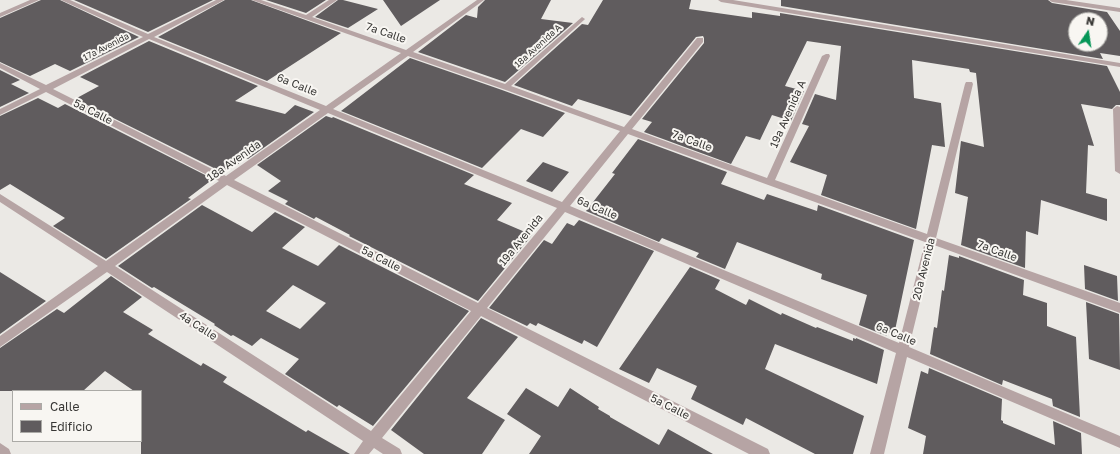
<!DOCTYPE html>
<style>
body{margin:0}
#map{position:relative;width:1120px;height:454px;overflow:hidden;background:#ebe9e5;font-family:"Golos Text",sans-serif}
canvas{display:block}
.legend{position:absolute;left:12px;top:390px;width:130px;height:52px;box-sizing:border-box;background:#f8f6f2;border:1px solid #abaaa6;margin:0;padding:5px 7px;list-style:none;font-size:12px;color:#383735}
.legend li{display:flex;align-items:center;gap:8px;height:20px}
.legend b{width:20px;border:1px solid #abaaa6}
.north{position:absolute;left:1068px;top:12px;width:40px;height:40px;box-sizing:border-box;background:#f8f6f2;border:1px solid #abaaa6;border-radius:50%;rotate:13deg;font-size:11px;font-weight:700;line-height:16px;text-align:center;color:#383735}
.north::after{content:'';display:block;margin:auto;width:14px;height:18px;background:#059657;clip-path:polygon(50% 0,100% 100%,50% 72%,0 100%)}
</style>
<div id="map">
<canvas width="1120" height="454"></canvas>
<ul class="legend">
<li><b style="height:5px;background:#b6a4a4"></b>Calle</li>
<li><b style="height:11px;background:#605c5e"></b>Edificio</li>
</ul>
<div class="north">N</div>
</div>
<script>
const g = document.querySelector('canvas').getContext('2d');
g.lineJoin = 'round';
function fill(path, color) { g.fillStyle = color; g.fill(path, 'evenodd'); }
const shape = rows => new Path2D(rows.map(r => 'M' + r).join(''));
function drawText(font, color, halo, rows, align = 'center') {
  g.font = font + ' "Golos Text",sans-serif'; g.lineWidth = 4; g.setLineDash([]); g.textBaseline = 'middle'; g.strokeStyle = halo; g.fillStyle = color; for (const [text, x, y, turn = 0] of rows) {
    g.save(); g.translate(x, y); g.rotate((+turn || 0) * Math.PI / 180); g.textAlign = isNaN(turn) ? turn : align; if (halo) g.strokeText(text, 0, 0); g.fillText(text, 0, 0); g.restore();
  }
}
const building = shape([
 [41,0,60,0,139,37,70,71,55,64,30,76,0,62,0,18],
 [74,0,213,0,148,32],
 [225,0,251,0,341,33,267,81,158,37],
 [266,0,326,0,306,13],
 [338,0,343,0,378,9,348,28,315,17],
 [383,0,440,0,401,26],
 [485,0,551,0,541,19,573,23,505,82,418,52,466,15,477,18,478,7],
 [603,0,691,0,689,9,752,18,752,12,780,16,780,13,1107,66,1120,92,1120,105,1116,105,1112,109,1081,104,1094,146,1088,145,1086,193,1107,199,1107,221,1041,200,1038,235,1026,231,1025,268,961,245,968,197,955,193,961,141,984,147,976,73,970,72,969,69,912,60,914,98,941,103,945,147,932,145,916,229,821,195,827,175,790,162,809,126,802,124,815,94,836,100,841,46,807,41,785,86,804,91,791,121,772,115,760,140,746,136,731,164,644,132,652,122,642,119,704,43,704,38,703,36,696,37,631,116,578,99,572,106,514,85,582,24,588,25],
 [781,0,1048,0,1052,3,1107,12,1120,31,1120,56,1100,53,1103,59,781,6],
 [1076,20,1100,20,1100,44,1076,44],
 [149,41,258,86,235,101,285,114,295,105,314,112,248,159,246,158,234,167,231,166,222,172,75,99,99,86,80,77],
 [410,58,502,90,565,113,543,137,521,129,482,168,341,111],
 [0,70,20,80,11,84,29,93,0,107],
 [38,98,58,108,65,104,213,179,188,198,191,199,106,259,53,226,65,218,10,184,0,190,0,116],
 [326,116,332,118,333,117,474,175,464,184,512,203,497,220,532,235,478,301,349,236,350,235,316,217,314,219,285,204,288,201,268,191,281,181,257,165],
 [638,139,727,172,721,184,764,200,767,194,817,211,818,205,914,240,894,335,887,332,887,336,859,325,867,295,821,279,822,274,737,242,725,269,696,257,699,253,662,238,659,242,586,211,615,174,612,173],
 [543,162,569,172,552,192,526,181],
 [202,205,252,232,275,212,305,227,282,248,318,266,339,245,469,311,373,426,339,405,337,407,285,374,299,359,261,338,252,346,233,335,231,336,214,325,215,324,154,287,152,288,118,266],
 [293,285,326,303,300,329,266,311],
 [579,220,654,251,597,347,584,340,582,344,538,323,536,326,530,323,527,326,489,308,544,240,552,244,567,223,574,226],
 [949,255,959,258,959,256,1024,280,1023,295,1047,303,1047,326,1076,337,1080,417,1053,406,1052,399,1003,380,1002,385,930,354,934,327,937,328,942,290,944,291],
 [1084,265,1117,276,1118,301,1085,289],
 [690,267,720,280,715,289,746,305,749,299,781,315,782,313,816,328,817,327,853,341,853,338,856,339,856,338,884,350,877,384,775,344,765,369,864,416,853,454,815,454,746,418,743,425,691,399,697,386,657,368,649,383,619,369],
 [0,272,46,301,0,334],
 [111,276,142,297,123,312,153,330,148,334,201,366,203,363,227,377,223,382,306,432,308,430,350,454,141,454,141,391,134,391,105,371,83,391,0,391,0,348,57,309,64,313],
 [1086,302,1119,314,1120,370,1089,359],
 [481,318,518,337,467,398,505,420,482,454,424,454,391,430],
 [929,368,1002,399,1001,420,1003,421,1003,423,1055,445,1053,421,1081,433,1082,454,923,454,926,436,908,428,921,371,928,374],
 [526,388,558,407,570,388,599,407,598,409,610,416,610,417,659,445,668,429,713,454,529,454,541,436,507,414]
]);
const minor = shape([
 [30,0,39,0,0,17,0,13,30,0],
 [61,0,70,0,148,34,216,0,224,0,154,37,326,106,401,53,252,0,261,0,306,15,329,0,337,0,312,17,406,50,477,0,484,0,413,52,505,84,582,17,585,19,584,20,511,86,624,127,697,38,703,38,703,42,632,129,767,178,822,56,826,54,829,54,830,56,775,180,927,234,965,84,966,82,972,82,973,84,936,238,1120,303,1120,313,934,245,909,347,1120,436,1120,448,907,357,884,454,870,454,896,353,565,212,487,308,768,449,770,454,749,454,481,316,382,438,400,449,402,454,383,454,374,448,369,454,354,454,363,441,107,272,0,347,0,336,98,266,0,202,0,194,106,261,219,181,46,92,0,115,0,109,40,89,0,68,0,63,46,85,143,37,61,0],
 [149,39,320,110,226,176,53,89,149,39],
 [408,56,503,89,620,131,562,202,333,109,408,56],
 [328,113,557,208,478,303,234,180,328,113],
 [628,134,925,242,899,343,570,206,628,134],
 [227,185,471,311,371,431,115,266,227,185],
 [718,0,733,0,1120,63,1120,67,721,2,718,0],
 [1049,0,1066,0,1120,8,1120,12,1052,2,1049,0],
 [1117,106,1120,107,1120,174,1115,171,1113,109,1117,106],
 [0,443,9,449,11,454,0,454,0,443]
]);
const farStreetnames = [
 ["18a Avenida A",538,46,-42],
 ["17a Avenida",106,47,-27]
];
const streetNames = [
 ["7a Calle",386,33,19],
 ["6a Calle",297,85,22],
 ["5a Calle",93,112,27],
 ["19a Avenida A",788,114,-66],
 ["7a Calle",692,141,20],
 ["18a Avenida",234,161,-35],
 ["6a Calle",597,208,23],
 ["19a Avenida",521,240,-51],
 ["7a Calle",997,251,20],
 ["5a Calle",381,259,27],
 ["20a Avenida",924,269,-76],
 ["4a Calle",198,326,33],
 ["6a Calle",896,334,23],
 ["5a Calle",670,407,27]
];
fill(building, '#605c5e');
fill(minor, '#b6a4a4');
drawText('9px', '#383735', '#f8f6f2', farStreetnames);
drawText('11px', '#383735', '#f8f6f2', streetNames);
</script>
